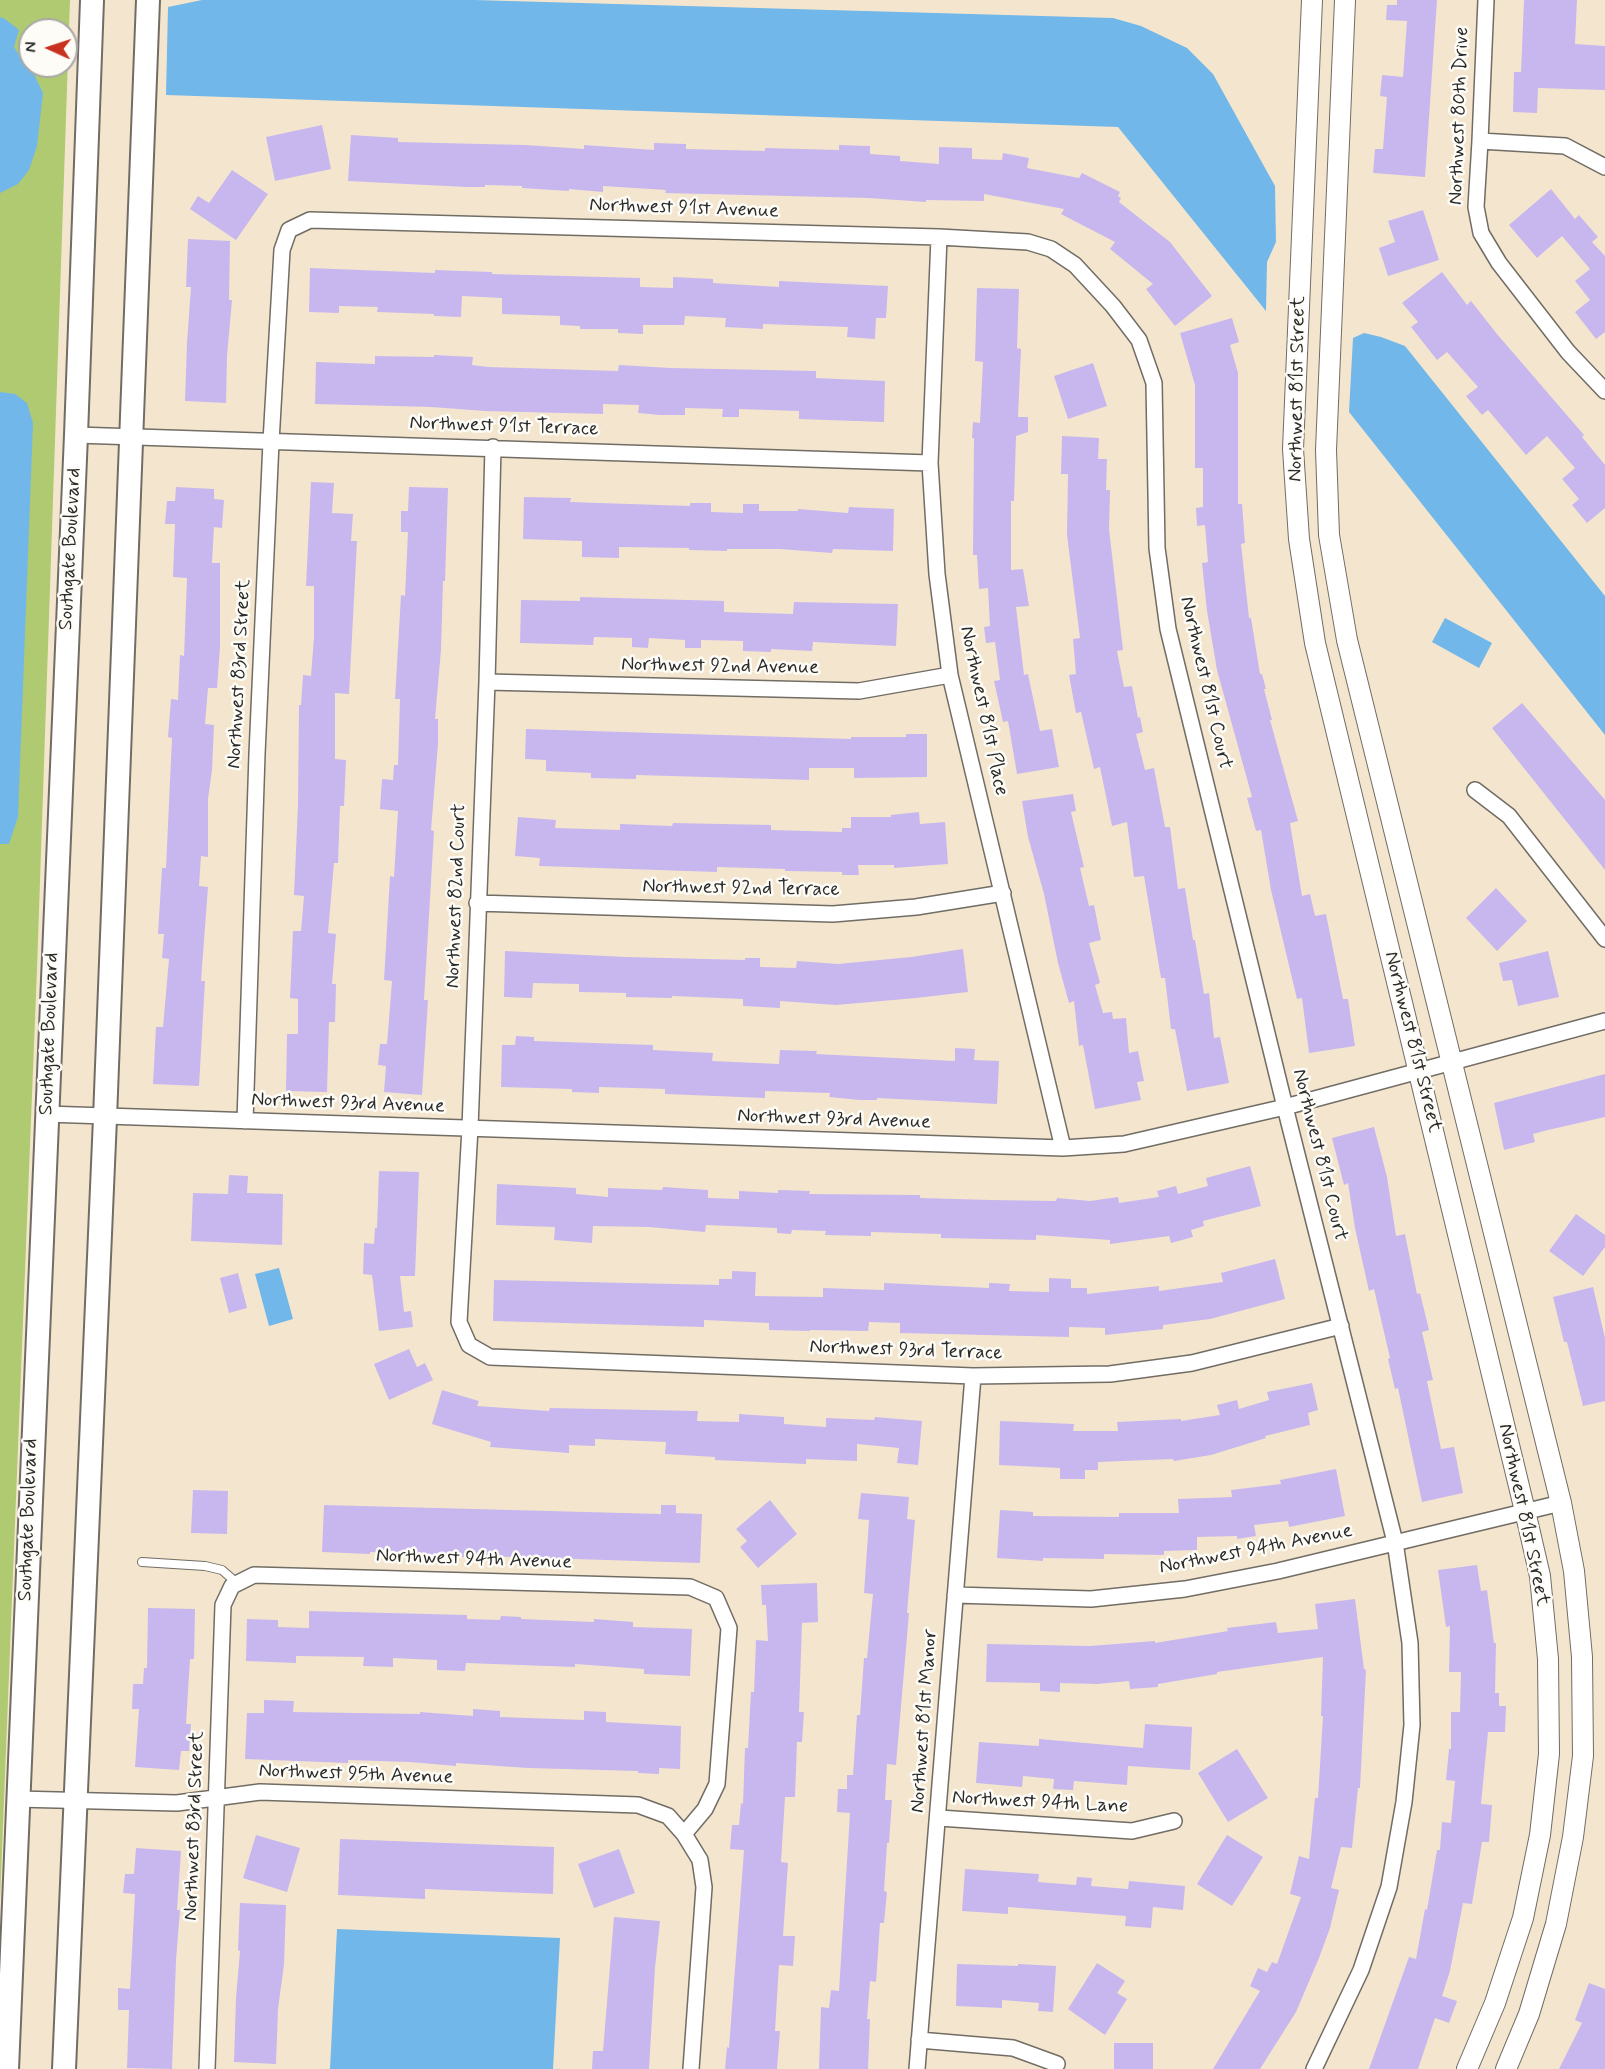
<!DOCTYPE html>
<style>
body{margin:0}
#map{position:relative;width:1605px;height:2069px;overflow:hidden;background:#f4e6ce;font-family:Mynerve,sans-serif}
canvas{display:block}
.north{position:absolute;left:18px;top:18px;width:60px;height:60px;box-sizing:border-box;background:#fdfcf7;border:2px solid #a9a8a5;border-radius:50%;rotate:273deg;font-size:16px;font-weight:700;line-height:24px;text-align:center;color:#2b2b2b}
.north::after{content:'';display:block;margin:auto;width:21px;height:27px;background:#c8321e;clip-path:polygon(50% 0,100% 100%,50% 72%,0 100%)}
</style>
<div id="map">
<canvas width="1605" height="2069"></canvas>
<div class="north">N</div>
</div>
<script>
const g = document.querySelector('canvas').getContext('2d');
g.lineJoin = 'round';
function fill(path, color) { g.fillStyle = color; g.fill(path, 'evenodd'); }
const shape = rows => new Path2D(rows.map(r => 'M' + r).join(''));
function trace(path, color, width, dash) { g.strokeStyle = color; g.lineWidth = width; g.lineCap = dash ? 'butt' : 'round'; g.setLineDash(dash || []); g.stroke(path); }
function drawText(font, color, halo, rows, align = 'center') {
  g.font = font + ' Mynerve,sans-serif'; g.lineWidth = 5; g.setLineDash([]); g.textBaseline = 'middle'; g.strokeStyle = halo; g.fillStyle = color; for (const [text, x, y, turn = 0] of rows) {
    g.save(); g.translate(x, y); g.rotate((+turn || 0) * Math.PI / 180); g.textAlign = isNaN(turn) ? turn : align; if (halo) g.strokeText(text, 0, 0); g.fillText(text, 0, 0); g.restore();
  }
}
const green = shape([
 [0,0,70,0,37,969,0,1901],
 [30,30,66,30,66,66,30,66]
]);
const water = shape([
 [202,0,474,0,1113,18,1141,26,1187,48,1213,74,1275,186,1276,242,1267,262,1266,311,1118,127,166,95,168,7],
 [0,17,5,19,19,30,14,47,24,63,34,74,43,93,37,146,29,170,18,184,0,193],
 [1364,333,1381,337,1405,346,1605,596,1605,735,1349,412,1353,338],
 [0,392,15,394,27,403,33,423,18,817,9,844,0,844],
 [1445,618,1492,643,1479,668,1432,642],
 [279,1268,293,1319,269,1326,255,1274],
 [337,1929,560,1938,553,2069,330,2069]
]);
const building = shape([
 [1397,0,1437,0,1425,177,1373,173,1375,149,1383,149,1387,97,1380,96,1382,75,1403,77,1407,21,1386,20,1387,5,1397,5],
 [1524,0,1577,0,1575,44,1605,46,1605,90,1538,88,1537,113,1513,112,1514,72,1521,72],
 [322,125,331,169,275,181,266,137],
 [351,135,398,138,398,142,526,145,584,149,584,145,654,150,654,143,686,144,686,149,765,151,765,148,839,150,839,145,870,146,870,154,900,156,900,161,939,164,939,147,972,148,972,159,1002,160,1003,153,1029,158,1027,168,1079,178,1082,173,1120,192,1118,196,1121,198,1119,202,1170,242,1212,296,1175,326,1146,289,1153,284,1110,249,1115,242,1061,214,1064,209,984,194,984,201,926,200,926,202,868,198,665,193,666,190,603,186,603,192,569,189,569,191,522,188,522,186,485,185,485,187,466,187,348,181],
 [232,170,268,194,236,240,190,209,198,196,209,203],
 [1551,189,1575,219,1579,215,1598,237,1592,242,1605,256,1605,332,1596,339,1575,312,1590,300,1575,281,1590,269,1562,236,1537,258,1509,225],
 [1423,210,1439,260,1388,276,1379,248,1395,242,1388,221],
 [188,239,230,241,229,300,232,300,227,356,226,403,185,401,187,343,191,287,186,287],
 [310,268,435,273,435,270,492,272,492,274,640,278,640,287,673,288,673,277,713,279,713,283,779,287,779,281,888,286,886,318,876,318,875,339,847,337,848,327,763,324,763,329,725,327,726,318,685,316,684,325,643,325,643,334,618,333,618,329,580,329,580,326,560,325,560,316,502,314,502,298,462,296,461,317,434,316,434,314,377,312,378,307,339,306,339,313,309,312],
 [1442,272,1467,305,1471,301,1497,334,1584,435,1582,437,1605,465,1605,508,1587,523,1572,505,1579,499,1562,479,1575,468,1547,436,1526,455,1488,410,1482,415,1466,396,1478,387,1447,352,1437,360,1411,327,1418,322,1402,303],
 [977,288,1019,289,1017,348,1021,349,1018,417,1028,417,1028,432,1016,436,1014,501,1011,501,1011,570,1023,569,1029,606,1016,607,1024,675,1028,674,1040,731,1052,729,1059,767,1017,774,1008,721,1003,722,994,681,1000,680,995,642,986,643,984,627,990,626,988,588,979,589,977,555,973,555,974,438,972,438,973,422,980,423,983,362,975,361],
 [1232,318,1239,342,1230,345,1238,373,1238,504,1242,504,1245,543,1241,544,1249,618,1251,618,1260,674,1262,674,1266,689,1264,689,1272,720,1270,720,1298,821,1290,823,1302,896,1310,894,1315,916,1326,914,1343,999,1348,999,1355,1046,1309,1053,1302,998,1297,999,1271,890,1261,830,1256,831,1247,798,1252,797,1217,670,1207,611,1202,563,1208,562,1205,525,1197,526,1196,508,1203,507,1203,468,1195,468,1195,385,1180,333],
 [434,355,473,357,472,365,488,367,618,371,619,365,671,368,816,371,816,378,885,381,884,422,799,419,799,411,739,409,739,417,722,417,723,409,685,408,685,415,660,415,638,413,639,405,603,404,603,414,485,411,431,407,315,404,316,362,375,364,375,356,434,357],
 [1093,363,1107,406,1068,419,1054,376],
 [1062,436,1099,438,1098,459,1107,459,1106,490,1110,490,1109,529,1123,650,1117,651,1124,687,1132,686,1138,718,1140,717,1143,732,1136,734,1145,770,1154,768,1165,827,1170,827,1178,889,1185,888,1193,940,1195,940,1204,994,1209,993,1214,1038,1220,1037,1229,1083,1187,1091,1175,1029,1171,1029,1165,978,1161,978,1144,876,1134,877,1127,822,1112,826,1100,767,1094,769,1081,712,1076,713,1069,675,1076,674,1073,639,1080,638,1067,535,1068,474,1061,474],
 [311,482,334,483,332,513,353,514,351,541,357,541,349,694,335,693,335,759,346,760,344,806,340,806,338,863,334,863,328,933,336,934,332,984,336,984,335,1022,329,1022,327,1092,286,1091,287,1034,298,1034,298,999,290,998,293,931,301,931,304,896,294,895,298,805,299,705,301,705,303,675,311,676,314,637,314,586,306,586],
 [176,487,214,489,214,499,224,500,222,528,214,527,212,563,220,563,220,647,217,688,208,688,205,724,214,725,212,770,208,799,208,857,201,856,199,886,208,887,201,981,205,981,199,1086,153,1084,156,1027,163,1027,169,959,162,958,164,934,158,934,162,868,166,868,172,738,168,737,171,699,178,700,180,655,184,656,187,578,173,577,175,524,165,524,167,501,175,501],
 [409,487,448,488,445,581,443,581,441,650,435,719,438,719,438,744,431,830,434,831,424,1000,428,1000,422,1095,384,1092,386,1066,378,1065,380,1044,387,1044,392,981,384,980,390,876,394,877,398,811,380,809,382,779,393,780,394,765,398,765,400,699,395,699,401,595,405,596,408,532,401,532,401,511,408,511],
 [524,497,571,498,570,502,690,506,690,503,711,503,711,512,743,513,743,504,759,504,759,511,798,511,798,509,848,513,849,507,894,509,893,551,833,549,832,553,780,549,727,549,727,551,689,550,689,548,619,547,619,558,582,557,582,541,523,539],
 [580,597,724,601,724,612,793,614,794,602,898,604,896,646,813,642,812,651,771,649,771,652,743,651,743,641,701,640,701,648,685,648,685,640,649,638,648,648,632,647,632,638,594,637,593,645,520,643,521,600,580,601],
 [1522,703,1605,800,1605,870,1492,728],
 [526,729,851,739,851,737,906,737,906,734,927,734,927,777,854,778,854,768,809,768,809,780,636,775,636,779,591,778,591,773,546,771,546,760,525,759],
 [1073,794,1076,811,1071,812,1084,867,1080,868,1089,906,1094,905,1101,940,1089,943,1100,983,1095,985,1103,1013,1112,1012,1113,1019,1126,1018,1129,1053,1138,1051,1144,1081,1137,1082,1141,1100,1095,1109,1083,1045,1079,1046,1074,1001,1069,1003,1058,963,1044,894,1028,837,1022,801],
 [919,812,920,824,945,822,948,864,894,868,894,865,858,865,859,875,842,875,842,872,785,871,785,869,717,867,717,872,539,866,540,858,515,856,518,817,556,820,555,828,620,830,620,824,672,826,673,823,771,825,771,830,842,832,842,828,851,828,851,817,891,817,891,815],
 [1496,888,1527,921,1497,951,1466,918],
 [963,949,968,992,916,998,836,1005,780,1001,780,1008,743,1006,743,999,672,996,672,998,626,997,626,993,579,992,579,984,533,983,532,998,504,997,505,951,626,957,745,960,745,958,760,958,760,967,796,968,797,961,838,964,911,957],
 [1548,951,1559,997,1518,1006,1512,980,1503,981,1499,963],
 [516,1036,534,1037,534,1041,653,1045,653,1050,713,1053,712,1061,779,1064,780,1050,817,1051,816,1054,955,1061,955,1048,975,1049,974,1060,999,1061,997,1104,877,1098,877,1100,860,1100,829,1097,830,1093,765,1091,765,1098,665,1094,665,1089,599,1087,599,1093,572,1092,572,1089,501,1087,502,1045,515,1045],
 [1605,1074,1605,1117,1548,1130,1533,1134,1535,1142,1504,1150,1494,1103],
 [1374,1127,1387,1177,1396,1236,1405,1234,1417,1294,1420,1293,1429,1330,1422,1332,1433,1380,1427,1381,1441,1449,1454,1447,1463,1493,1422,1502,1398,1388,1395,1389,1388,1359,1390,1358,1374,1289,1369,1291,1355,1228,1348,1183,1344,1185,1332,1138],
 [1250,1166,1261,1206,1203,1221,1204,1226,1191,1230,1193,1237,1171,1243,1169,1236,1110,1244,1110,1240,1036,1235,1036,1240,941,1238,941,1234,871,1232,871,1236,825,1235,826,1231,792,1230,791,1234,777,1233,777,1228,706,1225,705,1232,649,1227,593,1226,592,1243,554,1240,555,1227,496,1225,497,1184,576,1188,576,1194,608,1197,608,1188,662,1190,663,1187,708,1190,708,1198,739,1199,739,1191,778,1193,778,1190,810,1191,809,1194,920,1195,920,1198,991,1200,1056,1201,1057,1198,1090,1201,1118,1197,1119,1203,1159,1197,1157,1191,1176,1186,1178,1194,1208,1186,1206,1178],
 [379,1171,419,1172,415,1276,400,1276,404,1312,411,1311,413,1327,379,1331,372,1275,363,1274,364,1243,374,1244,375,1228,377,1228],
 [229,1175,248,1176,247,1193,283,1194,282,1245,191,1241,193,1193,228,1194],
 [1576,1214,1605,1235,1605,1247,1583,1276,1549,1251],
 [1275,1259,1285,1299,1210,1319,1163,1325,1163,1329,1105,1335,1105,1328,1069,1327,1069,1337,900,1333,900,1323,869,1322,868,1331,810,1330,810,1331,769,1330,769,1323,704,1320,704,1327,493,1321,494,1280,719,1285,719,1279,732,1279,732,1271,756,1272,755,1296,823,1297,823,1288,884,1290,884,1283,989,1288,989,1283,1010,1284,1009,1291,1049,1292,1049,1278,1071,1279,1071,1288,1087,1288,1087,1294,1159,1286,1159,1291,1223,1282,1221,1273],
 [238,1273,247,1308,229,1313,220,1278],
 [1593,1287,1605,1338,1605,1401,1583,1406,1567,1342,1564,1342,1553,1297],
 [409,1349,417,1367,425,1363,433,1380,389,1400,374,1364],
 [1312,1383,1318,1410,1308,1413,1310,1425,1265,1436,1266,1438,1211,1455,1174,1461,1173,1459,1098,1462,1098,1470,1085,1470,1085,1479,1060,1479,1060,1468,999,1465,1000,1421,1074,1424,1073,1431,1118,1431,1117,1422,1181,1419,1181,1421,1220,1415,1217,1405,1237,1400,1239,1409,1269,1400,1267,1392],
 [442,1390,479,1401,477,1406,549,1411,550,1408,698,1411,697,1421,739,1422,739,1414,784,1417,784,1424,826,1427,826,1418,874,1420,875,1417,922,1421,918,1465,897,1463,899,1448,857,1444,857,1461,806,1459,806,1464,715,1460,715,1457,665,1454,666,1442,595,1439,595,1446,569,1445,569,1453,490,1447,491,1442,432,1424],
 [1336,1469,1345,1516,1289,1527,1288,1521,1254,1525,1256,1536,1237,1539,1237,1536,1197,1537,1197,1550,1164,1551,1164,1555,1104,1554,1104,1559,1043,1558,1043,1561,997,1558,1000,1510,1033,1512,1033,1516,1119,1517,1119,1513,1179,1513,1178,1499,1232,1497,1231,1490,1281,1484,1280,1480],
 [193,1490,228,1491,227,1534,191,1533],
 [861,1493,909,1497,907,1519,915,1520,907,1613,909,1613,896,1765,887,1764,885,1800,892,1800,889,1843,887,1843,884,1891,887,1892,884,1923,880,1923,876,1982,870,1981,867,2019,870,2019,868,2069,819,2069,821,2007,829,2008,831,1990,839,1991,850,1813,837,1812,838,1789,847,1789,847,1775,853,1775,857,1715,860,1715,864,1658,867,1658,873,1594,864,1593,869,1520,858,1519],
 [770,1500,797,1534,758,1568,740,1547,747,1541,736,1529],
 [324,1505,661,1514,661,1505,676,1505,676,1513,702,1514,700,1563,481,1556,481,1558,370,1552,370,1554,322,1552],
 [1477,1565,1481,1591,1487,1590,1494,1643,1496,1643,1495,1693,1499,1693,1499,1706,1506,1706,1505,1732,1488,1732,1481,1804,1492,1805,1489,1842,1482,1842,1472,1904,1463,1903,1450,1971,1442,1996,1457,2001,1449,2023,1435,2018,1418,2069,1369,2069,1409,1957,1416,1959,1425,1909,1427,1910,1437,1850,1440,1850,1442,1822,1451,1823,1455,1781,1446,1780,1449,1749,1451,1749,1451,1712,1460,1712,1461,1672,1449,1672,1450,1626,1446,1627,1438,1570],
 [817,1583,818,1622,802,1623,799,1712,804,1712,802,1742,797,1742,795,1797,785,1797,781,1862,788,1863,783,1936,795,1936,793,1966,779,1965,775,2031,780,2031,777,2069,725,2069,727,2047,729,2048,744,1850,730,1849,732,1825,739,1825,741,1803,743,1804,745,1748,748,1748,751,1692,754,1692,756,1640,768,1641,766,1605,762,1605,761,1585],
 [1355,1599,1364,1669,1366,1670,1360,1788,1358,1788,1352,1848,1341,1847,1331,1888,1339,1890,1330,1928,1319,1958,1296,2012,1260,2069,1213,2069,1260,1991,1250,1986,1258,1968,1267,1972,1272,1962,1277,1964,1301,1897,1290,1894,1299,1856,1309,1859,1315,1798,1318,1798,1323,1716,1321,1716,1323,1657,1217,1672,1217,1674,1158,1684,1158,1687,1130,1689,1129,1681,1097,1684,1060,1683,1060,1692,1040,1691,1040,1683,986,1682,987,1644,1090,1646,1155,1641,1155,1643,1228,1631,1227,1628,1276,1622,1278,1633,1318,1629,1315,1604],
 [148,1608,195,1609,194,1659,190,1659,186,1724,191,1724,189,1751,181,1751,179,1770,135,1767,139,1709,132,1709,133,1684,143,1684,144,1668,147,1668],
 [309,1611,467,1615,467,1619,500,1620,501,1616,521,1617,521,1619,594,1622,594,1619,633,1622,633,1627,692,1629,690,1676,644,1674,644,1669,575,1664,575,1667,466,1663,465,1671,437,1670,437,1660,393,1658,393,1667,363,1666,364,1657,296,1656,296,1663,246,1661,247,1619,278,1620,278,1627,309,1628],
 [264,1700,294,1701,293,1712,420,1714,420,1712,473,1716,473,1709,500,1711,500,1717,584,1720,584,1711,606,1712,606,1722,681,1726,680,1769,659,1768,659,1774,638,1773,638,1771,528,1768,456,1763,456,1766,410,1762,348,1760,348,1763,245,1759,247,1713,264,1713],
 [1145,1724,1192,1727,1190,1770,1128,1766,1127,1785,1074,1781,1073,1790,1053,1789,1054,1779,1023,1776,1022,1787,976,1783,979,1742,1039,1746,1039,1739,1143,1748],
 [1237,1749,1268,1798,1228,1822,1198,1773],
 [256,1835,300,1848,287,1892,243,1878],
 [1227,1835,1263,1857,1232,1906,1197,1884],
 [340,1839,554,1847,553,1894,425,1889,425,1899,338,1895],
 [136,1848,181,1851,177,1910,180,1910,176,1960,172,2069,127,2068,129,2010,118,2010,118,1988,130,1989,135,1894,123,1893,125,1874,134,1874],
 [619,1849,635,1893,594,1908,578,1864],
 [965,1869,1039,1874,1038,1882,1076,1885,1077,1877,1092,1878,1091,1886,1128,1889,1129,1881,1185,1886,1183,1910,1153,1907,1151,1928,1125,1926,1126,1916,1008,1907,1008,1914,962,1911],
 [240,1903,286,1905,284,1964,278,2009,276,2064,234,2062,236,1998,240,1951,238,1950],
 [614,1917,660,1921,655,1968,649,2069,592,2069,593,2051,603,2051],
 [1097,1963,1125,1981,1117,1993,1127,1999,1105,2035,1068,2009],
 [957,1964,1018,1966,1018,1964,1056,1966,1053,2012,1038,2011,1039,2003,1002,2000,1002,2008,956,2006],
 [1589,1983,1605,1989,1605,2069,1559,2069,1582,2023,1575,2020],
 [1114,2043,1153,2043,1153,2069,1114,2069]
]);
const service = shape([
 [142,1562,205,1566,222,1570,238,1584]
]);
const minor = shape([
 [1486,0,1480,141,1476,207,1481,233,1499,263,1568,352,1605,391],
 [1480,141,1565,146,1605,167],
 [939,237,930,463,937,574,950,675,1063,1148],
 [76,435,930,463],
 [493,447,487,682,470,1128,459,1322,469,1345,490,1357,973,1376,1110,1374,1192,1363,1341,1326],
 [487,682,859,691,950,675],
 [1475,790,1509,816,1605,939],
 [477,903,833,914,916,907,1003,893],
 [46,1114,1063,1148,1124,1144,1285,1107,1605,1021],
 [245,1121,257,754,271,442,282,250,289,230,310,220,939,237,1028,242,1051,249,1075,265,1113,306,1139,340,1154,383,1157,548,1168,629,1285,1107,1395,1542,1410,1643,1412,1725,1404,1802,1389,1887,1361,1970,1314,2069],
 [955,1595,1091,1599,1185,1589,1278,1571,1561,1503],
 [17,1799,177,1803,260,1792,638,1805,668,1816,684,1834,700,1860,704,1887,691,2069],
 [939,1818,1132,1831,1174,1821],
 [919,2040,1013,2048,1057,2064],
 [207,2069,223,1605,232,1586,254,1575,690,1587,716,1598,729,1628,717,1784,705,1809,684,1834],
 [917,2069,973,1376]
]);
const tertiary = shape([
 [1312,0,1293,449,1299,539,1315,643,1525,1511,1540,1576,1548,1659,1549,1754,1540,1835,1523,1918,1495,2003,1467,2069],
 [1345,0,1326,450,1329,535,1347,640,1561,1503,1574,1571,1582,1657,1583,1756,1573,1837,1556,1924,1529,2014,1506,2069]
]);
const secondary = shape([
 [7,2069,76,435,92,0],
 [64,2069,105,1118,148,0]
]);
const streetNames = [
 ["Northwest 80th Drive",1460,116,-88],
 ["Northwest 91st Avenue",684,209,2],
 ["Northwest 81st Street",1298,389,-89],
 ["Northwest 91st Terrace",504,427,2],
 ["Southgate Boulevard",71,549,-87],
 ["Northwest 92nd Avenue",720,667,1],
 ["Northwest 83rd Street",240,674,-87],
 ["Northwest 81st Court",1205,683,77],
 ["Northwest 81st Place",983,711,78],
 ["Northwest 92nd Terrace",741,889,1],
 ["Northwest 82nd Court",457,896,-88],
 ["Southgate Boulevard",50,1034,-88],
 ["Northwest 81st Street",1412,1042,76],
 ["Northwest 93rd Avenue",348,1104,2],
 ["Northwest 93rd Avenue",834,1120,2],
 ["Northwest 81st Court",1319,1155,76],
 ["Northwest 93rd Terrace",906,1351,2],
 ["Northwest 81st Street",1523,1515,78],
 ["Southgate Boulevard",29,1520,-88],
 ["Northwest 94th Avenue",1256,1550,-11],
 ["Northwest 94th Avenue",474,1560,2],
 ["Northwest 81st Manor",925,1721,-86],
 ["Northwest 95th Avenue",356,1775,2],
 ["Northwest 94th Lane",1040,1803,3],
 ["Northwest 83rd Street",195,1826,-88]
];
fill(green, '#afca70');
fill(water, '#72b7e9');
fill(building, '#c8b7ee');
trace(service, '#716c64', 10);
trace(minor, '#716c64', 18);
trace(tertiary, '#716c64', 22);
trace(secondary, '#716c64', 26);
trace(service, '#fff', 8);
trace(minor, '#fff', 15);
trace(tertiary, '#fff', 20);
trace(secondary, '#fff', 22);
drawText('20px', '#2b2b2b', '#fdfcf7', streetNames);
</script>
